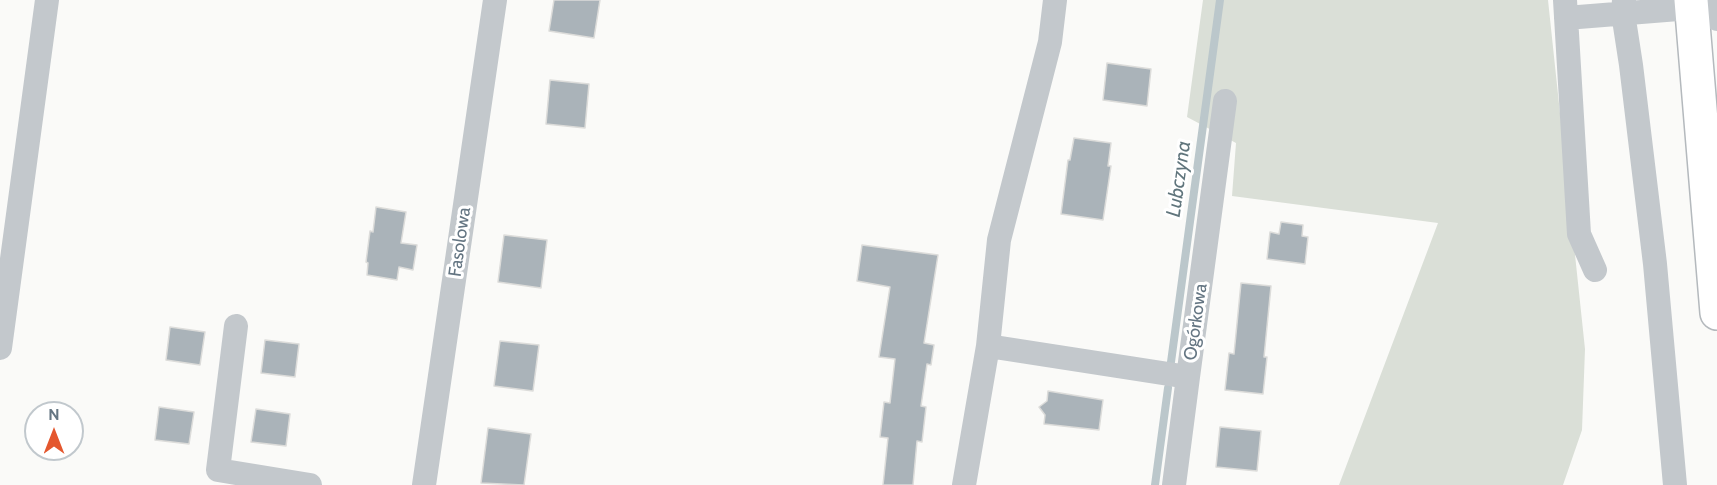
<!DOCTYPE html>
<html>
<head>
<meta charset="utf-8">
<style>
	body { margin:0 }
	#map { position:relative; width:1717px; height:485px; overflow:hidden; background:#fafaf8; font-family:Cabin,sans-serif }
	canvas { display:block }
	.north { position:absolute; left:24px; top:401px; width:60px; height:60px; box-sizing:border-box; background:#fff; border:2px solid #c1c8cd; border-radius:50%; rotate:0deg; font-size:16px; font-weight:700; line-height:24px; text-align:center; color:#657683 }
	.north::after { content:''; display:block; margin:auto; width:21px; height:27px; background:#e4572e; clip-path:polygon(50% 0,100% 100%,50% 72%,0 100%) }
</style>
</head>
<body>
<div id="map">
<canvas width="1717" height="485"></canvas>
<div class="north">N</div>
</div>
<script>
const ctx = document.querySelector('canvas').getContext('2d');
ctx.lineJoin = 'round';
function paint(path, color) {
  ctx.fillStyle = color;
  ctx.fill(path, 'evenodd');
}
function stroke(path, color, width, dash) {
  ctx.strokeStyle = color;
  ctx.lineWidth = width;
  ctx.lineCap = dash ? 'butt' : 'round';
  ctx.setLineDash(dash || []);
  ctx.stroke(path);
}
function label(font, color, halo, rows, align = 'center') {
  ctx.font = font + ' Cabin,sans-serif';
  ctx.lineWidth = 6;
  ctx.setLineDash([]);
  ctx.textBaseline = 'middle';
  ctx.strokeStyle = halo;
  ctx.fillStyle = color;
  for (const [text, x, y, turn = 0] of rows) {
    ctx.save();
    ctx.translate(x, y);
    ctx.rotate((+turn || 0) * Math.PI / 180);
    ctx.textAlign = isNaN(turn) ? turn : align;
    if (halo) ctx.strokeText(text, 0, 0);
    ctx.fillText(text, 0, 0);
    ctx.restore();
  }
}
paint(new Path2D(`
	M1203,0h345l37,349 -3,81 -19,55h-224l99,-262 -206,-27 4,-53 -49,-26z`), '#dadfd7');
stroke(new Path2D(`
	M1171,362l49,-362
	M1155,485l13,-97`), '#bbc7cb', 8);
const building = new Path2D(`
	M554,0h46l-6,38 -45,-7z
	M1107,63l44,6 -4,37 -44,-6z
	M550,80l39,4 -4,44 -39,-4z
	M1074,138l37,5 -3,23h3l-8,54 -42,-6 7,-54h2z
	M376,207l30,5 -5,31 16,2 -4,25 -14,-3 -2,13 -30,-5 1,-12 -2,-1 4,-31 3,1z
	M1281,222l22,3 -1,11 6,1 -3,27 -38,-5 3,-27 9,2z
	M504,235l43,5 -6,48 -43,-6z
	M862,245l76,10 -14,88 10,2 -3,20 -4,-1 -6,42 5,1 -4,35 -5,-1 -4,44h-30l5,-47 -8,-1 4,-35 6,1 5,-44 -16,-2 11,-70 -33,-6z
	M1241,283l30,3 -7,71h3l-4,37 -38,-4 4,-37 5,1z
	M170,327l35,5 -5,33 -34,-5z
	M265,340l34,4 -4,33 -34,-4z
	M500,341l39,4 -6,46 -39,-5z
	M1048,391l55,9 -4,30 -55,-6 1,-9 -6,-8 8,-6z
	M159,407l35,5 -5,32 -34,-4z
	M256,409l34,5 -4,32 -35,-4z
	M1220,427l41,4 -4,40 -41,-4z
	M488,428l43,6 -7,51 -43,-2z`);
paint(building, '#aab3b9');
stroke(building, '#dcdcda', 1.5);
const highway = new Path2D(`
	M1691,0l26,313`);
stroke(highway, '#b4b9bd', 36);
stroke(new Path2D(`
	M1055,0l-5,42 -51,198 -11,106 200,31 37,-276
	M1565,0l14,234 16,36
	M1624,0l-1,13 8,52 24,199 20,221
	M1712,0l5,19
	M1566,18l125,-10
	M236,326l-18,144 92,15
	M0,348l47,-348
	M424,485l71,-485
	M964,485l24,-139
	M1174,485l14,-108`), '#c3c8cc', 24);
stroke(highway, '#fff', 33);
label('18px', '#657683', '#fff', [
	["Fasolowa",460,242,-82],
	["Ogórkowa",1196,322,-82]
]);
label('italic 20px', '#60757c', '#fff', [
	["Lubczyna",1179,179,-82]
]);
</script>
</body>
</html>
